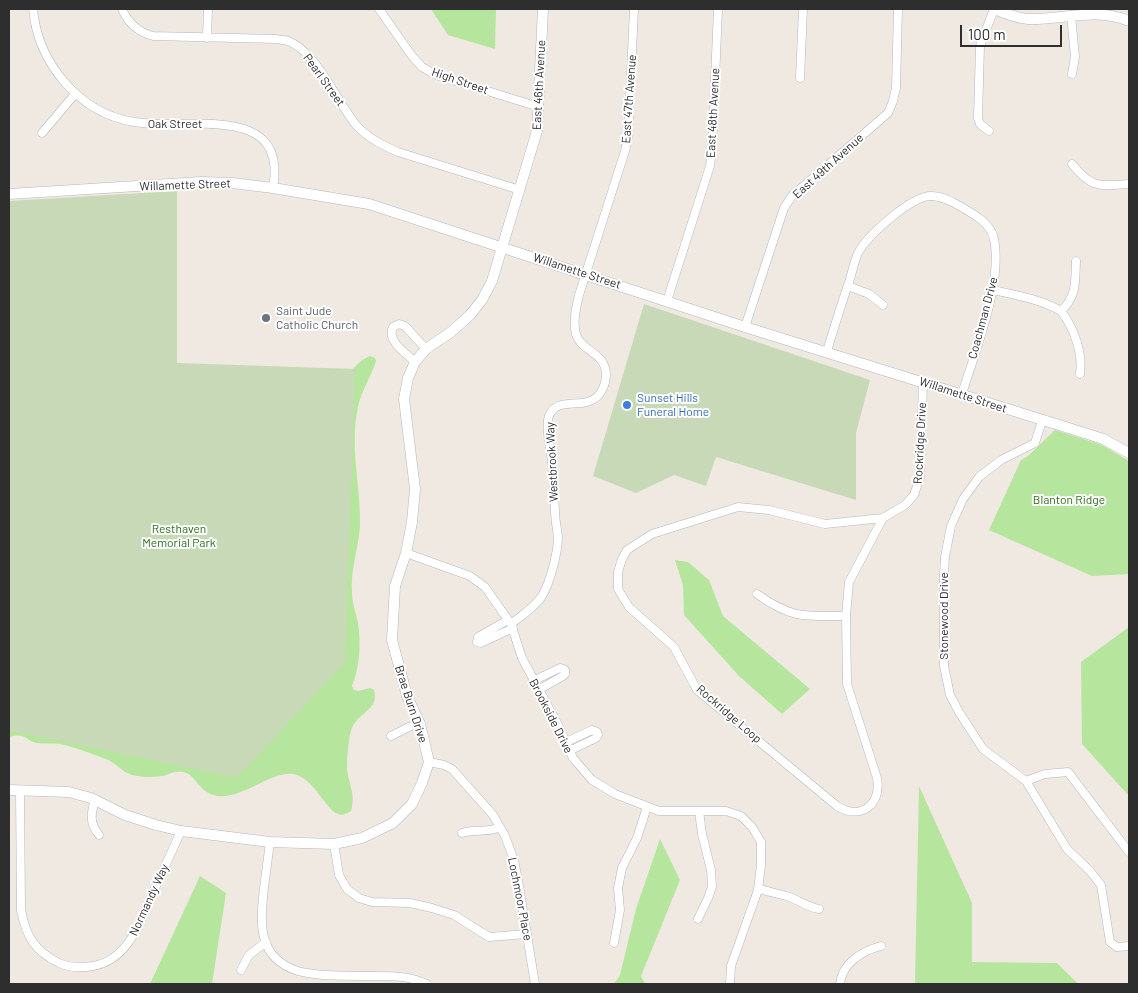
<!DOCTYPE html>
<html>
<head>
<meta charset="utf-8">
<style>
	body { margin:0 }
	#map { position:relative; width:1138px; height:993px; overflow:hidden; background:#efe9e1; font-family:Barlow,sans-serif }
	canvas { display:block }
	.frame { position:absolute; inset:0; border:10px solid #2e2e2e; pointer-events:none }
	.scale { position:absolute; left:960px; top:25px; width:102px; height:22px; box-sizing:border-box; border:2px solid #2e2e2e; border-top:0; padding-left:6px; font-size:15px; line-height:18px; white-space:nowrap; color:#2e2e2e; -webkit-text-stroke:4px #fff; paint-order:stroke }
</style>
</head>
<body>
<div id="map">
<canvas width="1138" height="993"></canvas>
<div class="frame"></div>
<div class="scale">100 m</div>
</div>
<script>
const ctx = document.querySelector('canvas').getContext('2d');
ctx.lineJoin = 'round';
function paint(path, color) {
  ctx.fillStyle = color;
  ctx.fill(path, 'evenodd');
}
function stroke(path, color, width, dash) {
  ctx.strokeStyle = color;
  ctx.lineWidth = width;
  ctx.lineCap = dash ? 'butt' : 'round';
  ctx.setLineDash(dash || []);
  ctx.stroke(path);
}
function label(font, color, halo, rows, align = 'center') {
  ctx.font = font + ' Barlow,sans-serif';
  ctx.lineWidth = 4;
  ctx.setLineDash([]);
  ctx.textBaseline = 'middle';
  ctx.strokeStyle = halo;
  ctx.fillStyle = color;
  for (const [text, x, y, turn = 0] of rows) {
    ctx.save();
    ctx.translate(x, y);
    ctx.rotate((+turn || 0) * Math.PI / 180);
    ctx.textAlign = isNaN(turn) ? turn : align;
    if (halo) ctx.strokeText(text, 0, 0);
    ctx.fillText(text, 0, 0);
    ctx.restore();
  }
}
paint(new Path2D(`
	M431,9h65l-1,40 -47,-14z
	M370,356l5,2 1,3c-5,16 -15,30 -18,46 -9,40 3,78 2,118 -1,23 -10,45 -8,68 0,10 4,20 6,30 3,21 2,43 -6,63l2,4 4,1 12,-3 4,2c6,21 -18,22 -23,41 -3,11 -4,26 -4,38 2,17 9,25 4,42 -4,2 -8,5 -13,3 -14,-6 -22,-32 -41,-39 -22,-8 -54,25 -80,21 -19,-4 -20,-20 -33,-24 -8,-2 -14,2 -22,4 -10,2 -20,1 -30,-1 -10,-3 -16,-12 -26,-16 -15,-5 -30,-12 -46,-15 -8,-1 -16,0 -23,-1 -12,-2 -10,-11 -28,-6v-17l160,-354 177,9 16,-15z
	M1055,430l47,15 27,16v113l-37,2 -103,-46 32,-70 7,-4z
	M675,560l13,2 21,18 14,36 87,73 -28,25 -43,-38 -55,-61 -1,-30z
	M1129,627v169l-47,-52 -1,-82z
	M919,786l53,117v59l85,1 21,21h-163z
	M660,839l20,41 -39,96 4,8h-31l6,-9 16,-66z
	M200,876l26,17 -14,91h-62z`), '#b6e59e');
paint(new Path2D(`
	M177,191v172l178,6 -10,293 -108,116 -228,-48v-529z
	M644,304l226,76 -14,53v67l-140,-43 -10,29 -32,-11 -38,18 -43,-17z`), '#c8d9b8');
const street = new Path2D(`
	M33,9c5,54 46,104 101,113 50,9 155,-22 139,66
	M122,9c6,14 16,23 31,27l124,3c3,1 8,1 11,2 27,9 50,62 68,84 12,13 26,20 42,27l122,38
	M379,9l33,47 10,11 14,8 103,32
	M1071,15l4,42 -3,17
	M207,38l1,-29
	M800,78l3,-69
	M989,131l-9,-7 -2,-6 2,-72 14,-37
	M42,133l33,-39
	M1072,164c20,25 28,22 57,20
	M1076,261c-1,22 1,35 -15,50 13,17 22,42 19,63
	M848,286l21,8 14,11
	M993,290c23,5 47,9 68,21
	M667,301l43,-135 2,-16 6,-141
	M745,327l39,-119 8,-12 96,-83 5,-12 3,-13 2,-79
	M827,351c7,-23 14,-46 22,-69 3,-9 5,-20 9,-29 9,-17 53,-57 73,-57 10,0 17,4 25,8 14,8 35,18 38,35 9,45 -19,112 -32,155
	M415,362c-9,-9 -29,-21 -22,-35l6,-3 6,2 21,23
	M1042,421l-7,22 -34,17 -22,17 -16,22 -12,27 -6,31 -1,18v91l6,29 9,17 24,37 43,32 41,68 23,22 11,14 9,57 7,5 12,-1
	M883,518l-34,64 -3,34 1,68 30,94c5,26 -16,43 -40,28l-140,-116 -23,-43 -45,-40 -11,-18v-17l4,-13 5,-9 25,-16 86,-27 31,3 56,14 58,-6 22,-13 9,-10 6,-18 3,-95
	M406,553l64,23 15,11 26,37 11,34 35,65 16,35 19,22 23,14 44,17h67l15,5 11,11 9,15v23l-3,25 -27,76 -1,18
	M757,594c35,25 47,22 89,22
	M508,620l-30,17 -1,5 4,1 32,-15
	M511,624c10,-8 24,-17 31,-28 8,-13 16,-44 16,-59 -1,-9 -3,-17 -3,-26 -1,-17 -1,-33 -3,-49 -1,-12 -7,-35 -3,-46 8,-22 39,-3 52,-24 3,-5 5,-11 5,-18 -1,-21 -22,-22 -29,-37 -5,-13 -1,-29 2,-42l46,-144 3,-13 6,-129
	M533,681l27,-13 5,2v4l-2,2 -25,14
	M391,736l28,-14
	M564,743l28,-13 5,2 1,3 -2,3 -27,13
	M429,762l15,3 8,4 41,46 12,21 9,24 4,20 17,104
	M1026,781l19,-7 23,-2 61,80
	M20,790l1,120c5,27 14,41 38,53 11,5 22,5 34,3 36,-6 48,-46 61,-76 9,-19 18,-39 27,-59
	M95,800c-4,13 -6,23 4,35
	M462,833c12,-4 27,0 38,-6
	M270,842c-2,16 -4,31 -6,46 -4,35 -7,70 34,83 22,6 47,4 69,5 21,0 41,-1 60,8
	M334,844l5,31 8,14 12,9 13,4 38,1 22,5 22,7 35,22 38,-3
	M758,888c10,4 18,5 28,8 12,3 20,11 33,13
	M698,919l11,-23 3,-10 -1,-16 -9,-36 -3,-23
	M614,943l6,-33 -2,-22 4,-20 15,-30 10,-31
	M241,970l8,-15 17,-13
	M840,984c2,-21 22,-33 41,-38`);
const secondary = new Path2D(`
	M994,9c10,4 22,9 34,10 34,1 68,-12 101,2
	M9,194l192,-12 31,1 41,5 96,16 376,123 346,108 12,4 26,14
	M9,790l60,2 22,6 34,17 31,10 25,6 89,11 64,2 28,-6 31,-15 19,-19 10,-21 7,-21 -9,-38 -13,-28 -15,-56 3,-54 11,-33 6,-31 3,-33 -11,-90 4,-21 7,-16 11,-13 25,-17 19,-17 12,-15 10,-19 45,-150 6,-122`);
stroke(street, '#b4b7c1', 9);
stroke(secondary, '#b4b7c1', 11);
stroke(street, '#fff', 8);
stroke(secondary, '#fff', 10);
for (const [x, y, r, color] of [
	[266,318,5,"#6b7280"],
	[627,405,5,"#3f7fe0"]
]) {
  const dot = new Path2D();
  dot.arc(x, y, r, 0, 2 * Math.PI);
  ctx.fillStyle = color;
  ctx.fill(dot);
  stroke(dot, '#fff', 2);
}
label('12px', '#2e2e2e', '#fff', [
	["Pearl Street",324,80,54],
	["High Street",460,81,19],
	["East 46th Avenue",539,85,-87],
	["East 47th Avenue",629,99,-86],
	["East 48th Avenue",713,113,-87],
	["Oak Street",175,124],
	["East 49th Avenue",828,166,-42],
	["Willamette Street",185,185,-2],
	["Willamette Street",577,271,18],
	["Coachman Drive",983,318,-75],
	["Willamette Street",963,395,18],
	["Rockridge Drive",920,443,-87],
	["Westbrook Way",552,462,-93],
	["Stonewood Drive",944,616,-90],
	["Brae Burn Drive",411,704,72],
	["Rockridge Loop",729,714,41],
	["Brookside Drive",551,716,63],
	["Lochmoor Place",520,899,79],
	["Normandy Way",149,900,-65]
]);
label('12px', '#5b616d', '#fff', [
	["Saint Jude",276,311],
	["Catholic Church",276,325]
], 'left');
label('12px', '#366cbe', '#fff', [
	["Sunset Hills",637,398],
	["Funeral Home",637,412]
], 'left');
label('12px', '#2c6e1b', '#fff', [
	["Blanton Ridge",1069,500],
	["Resthaven",179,529],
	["Memorial Park",179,543]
]);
</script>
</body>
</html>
